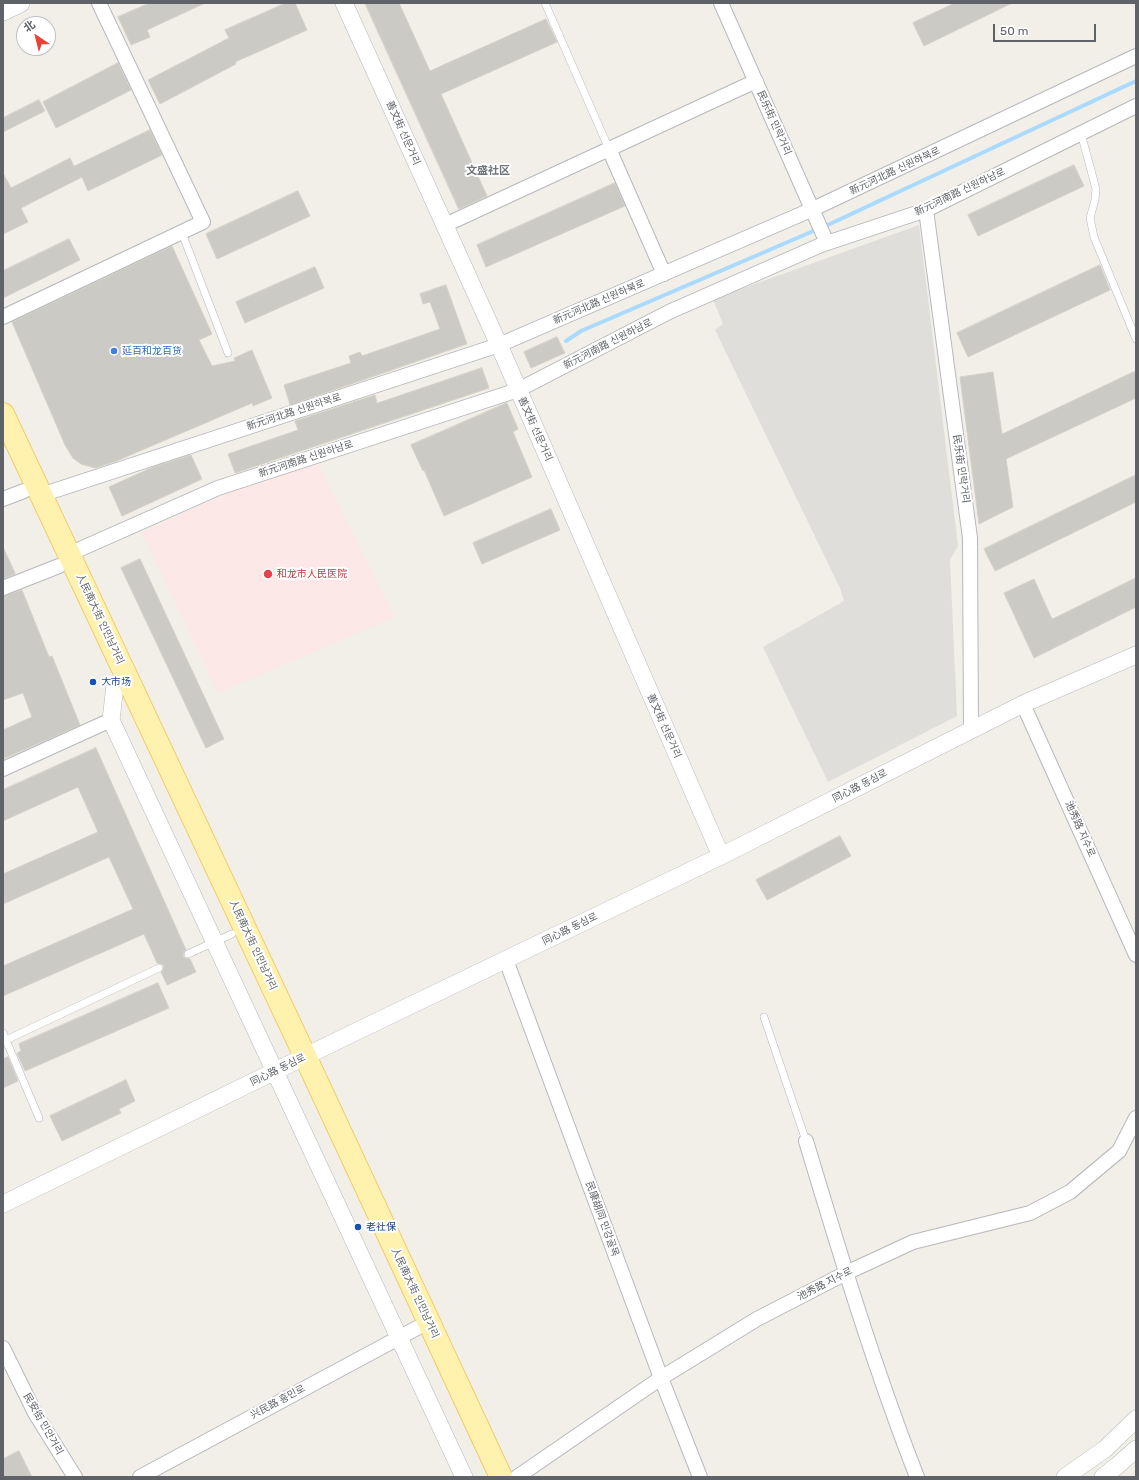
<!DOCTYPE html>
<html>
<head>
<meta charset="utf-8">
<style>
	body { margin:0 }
	#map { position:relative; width:1139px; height:1480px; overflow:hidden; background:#f1efe8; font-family:Rubik,"Noto Sans SC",sans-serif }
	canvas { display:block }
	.frame { position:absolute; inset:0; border:4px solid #5f6368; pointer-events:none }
	.north { position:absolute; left:16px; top:16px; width:40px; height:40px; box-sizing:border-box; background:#fff; border:1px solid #bfc1c3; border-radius:50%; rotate:325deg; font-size:11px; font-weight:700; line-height:16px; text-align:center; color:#5f6368 }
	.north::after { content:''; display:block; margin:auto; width:14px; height:18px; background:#ea4335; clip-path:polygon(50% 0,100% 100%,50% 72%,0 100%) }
	.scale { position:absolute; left:993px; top:24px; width:103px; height:18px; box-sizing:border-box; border:2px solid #5f6368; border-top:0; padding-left:5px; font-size:12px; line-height:14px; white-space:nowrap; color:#5f6368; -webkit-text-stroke:3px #fff; paint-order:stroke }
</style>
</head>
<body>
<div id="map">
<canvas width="1139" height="1480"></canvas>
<div class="frame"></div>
<div class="north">北</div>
<div class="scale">50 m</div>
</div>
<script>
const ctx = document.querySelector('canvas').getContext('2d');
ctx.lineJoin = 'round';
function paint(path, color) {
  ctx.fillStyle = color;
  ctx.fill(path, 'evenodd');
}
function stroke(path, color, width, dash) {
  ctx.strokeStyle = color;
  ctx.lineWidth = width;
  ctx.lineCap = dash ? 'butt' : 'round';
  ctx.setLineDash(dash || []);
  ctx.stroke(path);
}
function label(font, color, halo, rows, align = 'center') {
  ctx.font = font + ' Rubik,"Noto Sans SC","Noto Sans KR",sans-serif';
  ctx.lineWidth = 4;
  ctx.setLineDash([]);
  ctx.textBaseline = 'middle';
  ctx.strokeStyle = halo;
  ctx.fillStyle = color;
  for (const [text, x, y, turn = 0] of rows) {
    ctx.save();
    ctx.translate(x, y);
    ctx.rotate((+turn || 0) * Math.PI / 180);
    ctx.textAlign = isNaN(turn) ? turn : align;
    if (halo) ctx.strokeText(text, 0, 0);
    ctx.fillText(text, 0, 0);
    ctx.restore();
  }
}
paint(new Path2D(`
	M919,225l39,321 -8,14 7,156 -129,66 -65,-135 81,-46 -4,-13 -125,-258 8,-6 -10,-25z`), '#e0deda');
paint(new Path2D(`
	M317,461l78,156 -177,76 -76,-161 96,-44z`), '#fce8e6');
stroke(new Path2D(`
	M566,341l15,-10 251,-108 304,-142`), '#aadaff', 4);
const building = new Path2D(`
	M150,3h55l-58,27 3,7 -19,8 -13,-28z
	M286,3h9l12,27 -72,32 1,2 -76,40 -12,-24 81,-42 -4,-8z
	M365,3h34l31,68 116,-52 11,23 -116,52 46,102 -28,13z
	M955,3h57l-88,43 -11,-23z
	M118,63l13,27 -75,38 -13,-26z
	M39,100l6,11 -42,21v-14z
	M150,130l12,25 -74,36 -6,-14 -61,31 7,14 -25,12v-61l8,15 59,-30 4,8z
	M1074,165l10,21 -106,50 -10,-21z
	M615,183l10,23 -139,61 -9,-22z
	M298,191l12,25 -93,43 -11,-25z
	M69,239l11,21 -77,38v-27z
	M172,246l40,88 -13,6 13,26 23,-5 -1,-3 18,-8 20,48 -19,8 -1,-3 -138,59 -19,6 -14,-4 -8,-6 -8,-13 -53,-123z
	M1100,265l10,25 -142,67 -11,-24z
	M315,267l9,21 -79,35 -9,-21z
	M446,285l21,59 -177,61 -6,-20 67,-22 -2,-7 11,-4 2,4 78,-27 -10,-27 -7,2 -3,-10z
	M557,337l8,16 -34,15 -7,-16z
	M482,368l7,20 -254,85 -7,-19 70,-24 -3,-9 80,-26 2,8z
	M1136,371v27l-130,61 7,48 -34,17 -19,-147 33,-5 9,62z
	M507,403l11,26 -5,3 19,45 -88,39 -20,-46 -1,1 -12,-26z
	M191,455l11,24 -80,37 -13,-29 44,-20z
	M1136,475v27l-141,69 -11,-22z
	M551,509l9,21 -78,34 -9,-21z
	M3,547l12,26v1l-12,5z
	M140,559l84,180 -18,9 -85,-180z
	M1136,578v29l-102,51 -30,-65 30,-14 18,40z
	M22,590l27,67 3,-1 28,69 -77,34v-29l29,-13 -9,-24 -20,7v-104z
	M96,748l90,202 -2,1 -1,5 2,2 5,1 6,13 -29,13 -6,-13 2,-1 1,-5 -2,-2 -5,-1 -13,-29 -141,62v-30l130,-57 -24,-52 -106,47v-30l95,-42 -20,-45 -75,34v-31z
	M840,836l11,20 -84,44 -11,-20z
	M158,983l11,25 -144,63 -8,-18 4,-2 -2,-7z
	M8,1057l10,24 -15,7v-29z
	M126,1080l9,21 -16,8 2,4 -59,28 -12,-25z
	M19,1451l13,26h-29v-18z`);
paint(building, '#cccac5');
stroke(building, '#d6d1c6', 1);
const service = new Path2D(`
	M545,3l64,146
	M1081,133l15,56 -1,11 -5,18 4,19 42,102
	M182,233l46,120
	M188,954l44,-20
	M764,1017l42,124
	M3,1033l36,85
	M6,1040l153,-72`);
const minor = new Path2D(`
	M721,3l106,240
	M609,149l55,125
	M926,210l44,328 1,193
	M445,225l311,-144
	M3,317l200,-95 -104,-219
	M41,495l458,-150 314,-136 323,-153
	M3,499l21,-8
	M69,554l149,-66 300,-98 151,-78 152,-67 105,-35 210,-104
	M3,588l56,-22
	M1023,704l113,251
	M3,769l108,-49
	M506,960l155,418 39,99
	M806,1141c34,113 68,226 111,336
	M3,1348l32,65 40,64
	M140,1477l277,-149
	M517,1477l144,-99 96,-59 89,-46 67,-31 117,-29 40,-21 49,-41 17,-33`);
const tertiary = new Path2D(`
	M344,3l155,342 222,511
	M115,685l-4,35 353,757
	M3,1204l344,-168 374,-180 302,-152 113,-49
	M1065,1477l40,-28 31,-30
	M1103,1477l15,-12 18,-16`);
const secondary = new Path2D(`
	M3,11l17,-8`);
const primary = new Path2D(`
	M3,414l302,642 196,421`);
stroke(service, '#b5b8bc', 8);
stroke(minor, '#b5b8bc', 16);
stroke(tertiary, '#b5b8bc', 18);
stroke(secondary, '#b6babf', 20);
stroke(primary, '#f2c960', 24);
stroke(service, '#fff', 7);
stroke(minor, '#fff', 14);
stroke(tertiary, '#fff', 17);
stroke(secondary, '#fff', 19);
stroke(primary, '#fff2af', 22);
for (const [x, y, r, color] of [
	[114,351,4,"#3f7fe0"],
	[268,574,5,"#e0444e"],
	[93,682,4,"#1a4fb4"],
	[358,1227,4,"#1a4fb4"]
]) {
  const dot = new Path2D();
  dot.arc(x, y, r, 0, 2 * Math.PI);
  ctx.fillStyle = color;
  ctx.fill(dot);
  stroke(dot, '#fff', 1.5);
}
label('10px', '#5f6368', '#fff', [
	["民乐街 민락거리",774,123,66],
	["善文街 선문거리",403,133,66],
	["新元河北路 신원하북로",895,171,-25],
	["新元河南路 신원하남로",960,192,-25],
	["新元河北路 신원하북로",599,302,-23],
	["新元河南路 신원하남로",608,344,-27],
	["新元河北路 신원하북로",294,412,-18],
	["善文街 선문거리",535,429,66],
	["新元河南路 신원하남로",306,459,-18],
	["民乐街 민락거리",961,469,82],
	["人民南大街 인민남거리",100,619,65],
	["善文街 선문거리",664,726,66],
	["同心路 동심로",860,786,-27],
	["池秀路 지수로",1080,829,66],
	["同心路 동심로",570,929,-26],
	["人民南大街 인민남거리",253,945,65],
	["同心路 동심로",278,1070,-26],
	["民康胡同 민강골목",602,1219,70],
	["池秀路 지수로",825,1284,-27],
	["人民南大街 인민남거리",415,1293,65],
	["兴民路 흥민로",278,1402,-28],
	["民安街 민안거리",43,1424,60]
]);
label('10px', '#366cbe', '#fff', [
	["延百和龙百货",122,351]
], 'left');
label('10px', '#be3a42', '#fff', [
	["和龙市人民医院",277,574]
], 'left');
label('10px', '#164399', '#fff', [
	["大市场",101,682],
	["老社保",366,1227]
], 'left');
label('bold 11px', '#70757a', '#fff', [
	["文盛社区",488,171]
]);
</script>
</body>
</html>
